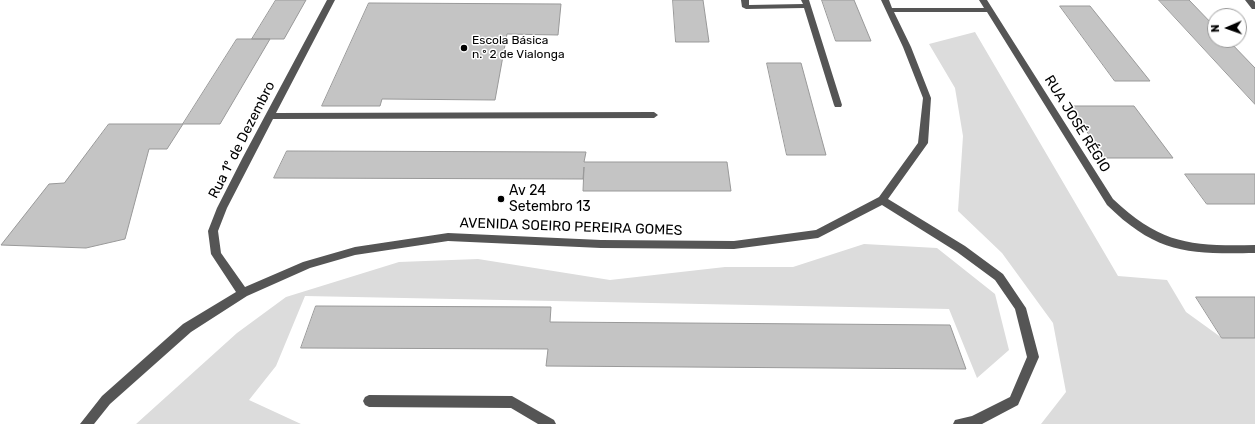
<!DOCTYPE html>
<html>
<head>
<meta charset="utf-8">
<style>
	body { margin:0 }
	#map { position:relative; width:1255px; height:424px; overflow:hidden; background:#fff; font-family:Rubik,sans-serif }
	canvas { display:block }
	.north { position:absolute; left:1207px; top:8px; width:40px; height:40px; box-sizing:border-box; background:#fff; border:1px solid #999; border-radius:50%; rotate:268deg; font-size:11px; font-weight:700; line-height:16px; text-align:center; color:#000 }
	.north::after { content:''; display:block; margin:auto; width:14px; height:18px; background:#000; clip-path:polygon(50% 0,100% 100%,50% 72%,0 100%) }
</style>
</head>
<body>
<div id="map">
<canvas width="1255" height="424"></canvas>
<div class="north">N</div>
</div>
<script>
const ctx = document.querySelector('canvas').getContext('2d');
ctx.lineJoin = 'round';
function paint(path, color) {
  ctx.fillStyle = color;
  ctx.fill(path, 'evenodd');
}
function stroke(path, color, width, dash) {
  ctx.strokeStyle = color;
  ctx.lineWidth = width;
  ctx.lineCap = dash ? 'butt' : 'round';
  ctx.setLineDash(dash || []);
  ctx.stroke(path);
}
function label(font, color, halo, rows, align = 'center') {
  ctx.font = font + ' Rubik,sans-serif';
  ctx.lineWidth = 3;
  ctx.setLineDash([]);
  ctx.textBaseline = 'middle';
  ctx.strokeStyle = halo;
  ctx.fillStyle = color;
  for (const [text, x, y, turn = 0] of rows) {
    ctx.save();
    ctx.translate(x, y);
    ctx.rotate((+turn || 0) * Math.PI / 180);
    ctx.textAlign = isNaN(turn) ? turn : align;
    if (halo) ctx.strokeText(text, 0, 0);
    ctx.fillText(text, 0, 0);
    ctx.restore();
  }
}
paint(new Path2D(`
	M975,32l143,244 49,4 19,32 36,26h33v86h-214l25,-32 -13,-69 -51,-70 -44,-42 5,-75 -8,-48 -26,-44z
	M864,244l73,4 58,46 14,56 -32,28 -28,-69 -644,-13 -29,70 -27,34 52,24h-165l101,-91 49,-36 113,-35 79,-3 132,21 115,-13h68z`), '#dcdcdc');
const building = new Path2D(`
	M276,0h30l-22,39h-32z
	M673,0h30l6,42h-33z
	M822,0h32l17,41h-35z
	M1159,0h30l26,27v13h13l27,28v36z
	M369,3l192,1 -3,31 -51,-1 -12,66 -113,-1 -2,7h-58z
	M1060,6h30l60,75h-35z
	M237,39h33l-50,85h-37z
	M767,63h34l25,92h-39z
	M1070,106h64l39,52h-68z
	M109,124h74l-16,25h-18l-24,90 -39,9 -85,-3 48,-61 15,-1z
	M287,151l299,1 -2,10h143l4,29h-148l1,-24 -1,12 -309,-1z
	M1185,174h70v30h-48z
	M1196,297h59v41h-33z
	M316,306l235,1 -1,15 400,3 16,44 -420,-3 2,-17 -247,-1z`);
paint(building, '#c4c4c4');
stroke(building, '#999', 1);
paint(new Path2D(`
	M327,0h8l-59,113 378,-1 4,3 -4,3 -381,1 -46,89 -9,23 3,22 24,34 58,-25 52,-15 93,-14 153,7 133,1 82,-11 63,-33 39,-54 5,-45 -20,-51 -22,-47h8l3,8h92l-5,-8h8l126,199c49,46 78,47 142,46v8c-67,1 -98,1 -148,-48l-120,-193h-93l17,35 20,51 -3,45 -40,56 77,47 38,28 23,34 13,49 -21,48 -36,19h-29l2,-4 17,-4 38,-19 17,-40 -12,-48 -20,-29 -38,-28 -75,-47 -64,33 -84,11 -133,-1 -153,-7 -93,14 -45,13 -63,28 -56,36 -81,72 -16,20h-14l22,-28 81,-72 53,-32 -25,-38 -3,-23 9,-23 26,-51z
	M741,0h8v5l54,-1 -2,-4h8l33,105 -1,2h-6l-1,-2 -30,-97 -58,1 -4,-2z
	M1245,0h8l2,2v7h-3z
	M369,395l143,1 42,24 2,4h-18l-27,-16 -142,-1 -4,-2 -2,-4 2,-4z`), '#555');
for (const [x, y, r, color] of [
	[464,48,4,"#000"],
	[501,199,4,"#000"]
]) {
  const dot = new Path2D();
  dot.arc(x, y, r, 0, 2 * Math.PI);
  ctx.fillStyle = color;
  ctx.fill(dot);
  stroke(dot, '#fff', 1.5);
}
label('12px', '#000', '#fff', [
	["Escola Básica",472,41],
	["n.º 2 de Vialonga",472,55]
], 'left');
label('14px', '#000', '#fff', [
	["RUA JOSÉ RÉGIO",1077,124,58],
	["Rua 1º de Dezembro",242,140,-63],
	["AVENIDA SOEIRO PEREIRA GOMES",571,227,2]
]);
label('14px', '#000', '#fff', [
	["Av 24",509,191],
	["Setembro 13",509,207]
], 'left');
</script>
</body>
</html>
